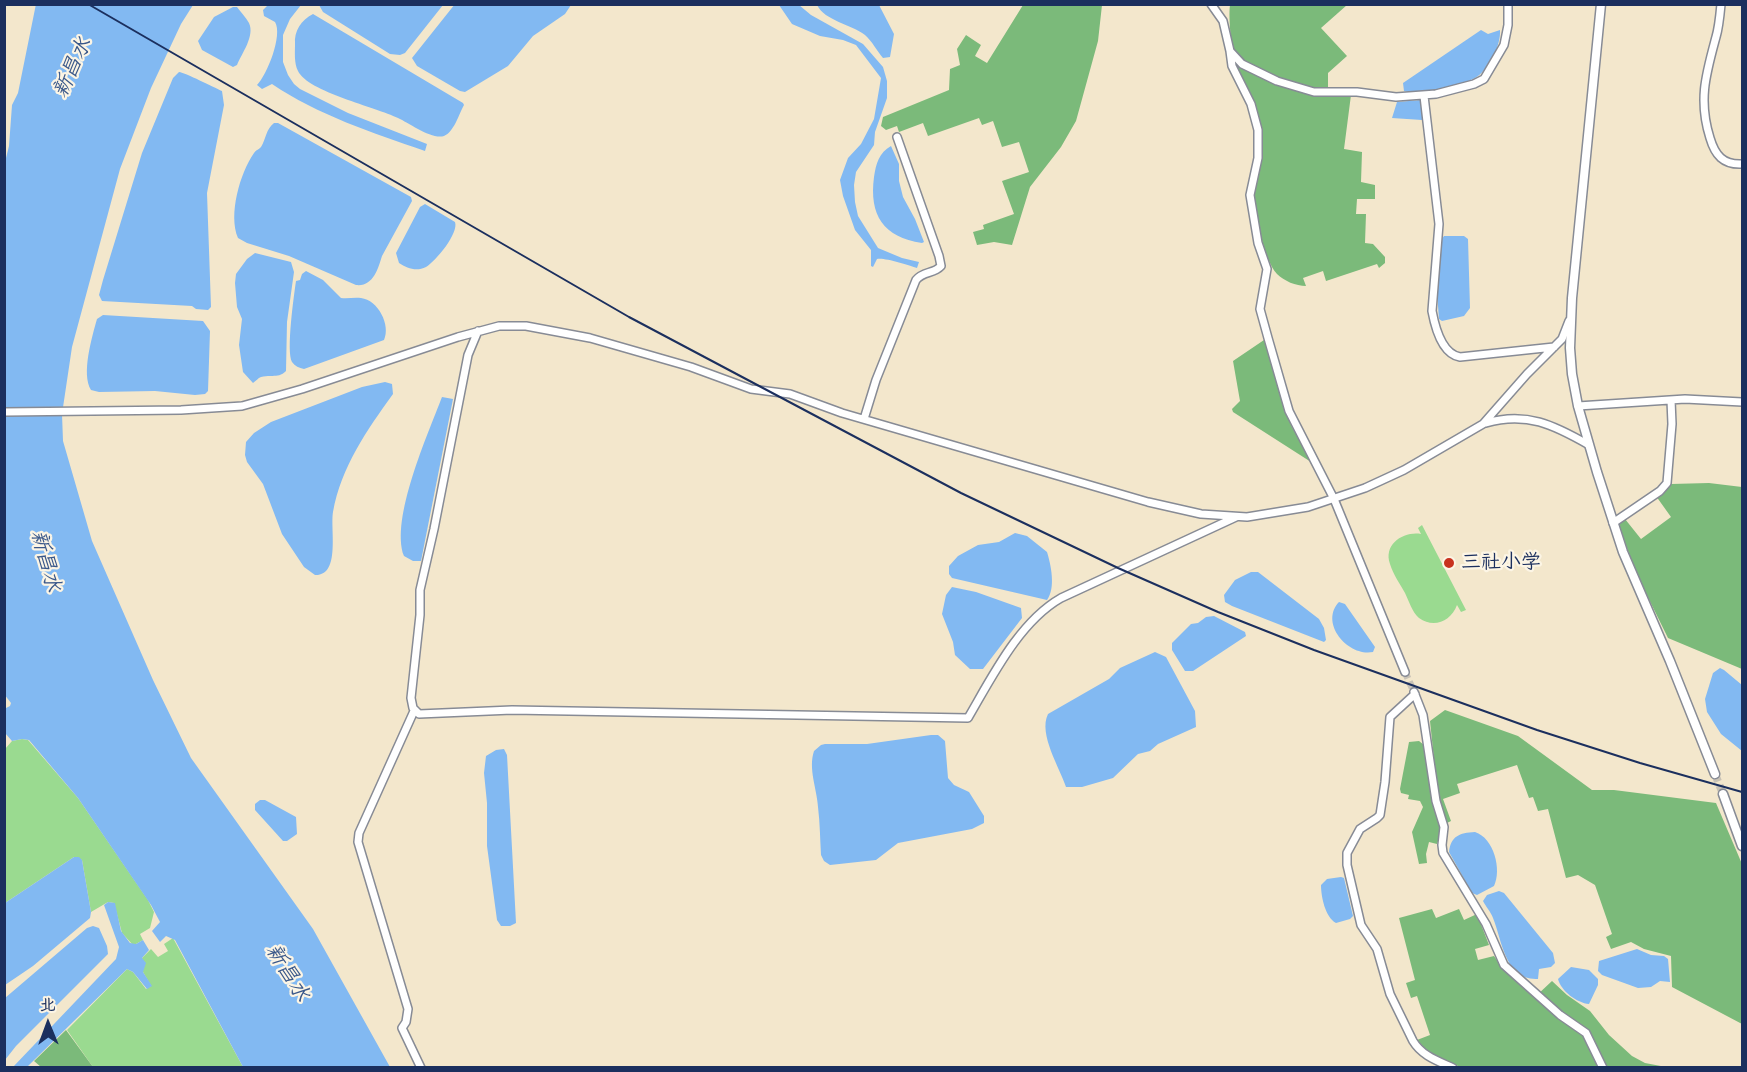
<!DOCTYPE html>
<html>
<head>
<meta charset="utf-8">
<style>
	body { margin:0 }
	#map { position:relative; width:1747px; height:1072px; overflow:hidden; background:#f3e7cc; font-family:"Balsamiq Sans","LXGW WenKai TC",sans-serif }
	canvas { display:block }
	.frame { position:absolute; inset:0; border:6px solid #1b2f5e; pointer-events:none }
	.north { position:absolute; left:18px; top:994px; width:60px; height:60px; -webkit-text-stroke:4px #fcf5e5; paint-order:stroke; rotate:359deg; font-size:16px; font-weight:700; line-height:24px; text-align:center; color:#1b2f5e }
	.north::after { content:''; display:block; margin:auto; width:21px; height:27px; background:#1b2f5e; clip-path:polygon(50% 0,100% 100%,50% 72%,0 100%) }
</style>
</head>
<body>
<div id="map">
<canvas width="1747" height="1072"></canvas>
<div class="frame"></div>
<div class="north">北</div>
</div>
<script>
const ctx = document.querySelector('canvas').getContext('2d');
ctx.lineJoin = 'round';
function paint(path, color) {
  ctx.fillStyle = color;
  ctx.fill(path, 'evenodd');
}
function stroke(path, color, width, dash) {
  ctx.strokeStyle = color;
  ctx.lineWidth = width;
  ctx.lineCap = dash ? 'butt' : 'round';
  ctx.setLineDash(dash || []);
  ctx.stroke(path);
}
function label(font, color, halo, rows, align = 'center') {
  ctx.font = font + ' "Balsamiq Sans","LXGW WenKai TC",sans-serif';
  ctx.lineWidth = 4.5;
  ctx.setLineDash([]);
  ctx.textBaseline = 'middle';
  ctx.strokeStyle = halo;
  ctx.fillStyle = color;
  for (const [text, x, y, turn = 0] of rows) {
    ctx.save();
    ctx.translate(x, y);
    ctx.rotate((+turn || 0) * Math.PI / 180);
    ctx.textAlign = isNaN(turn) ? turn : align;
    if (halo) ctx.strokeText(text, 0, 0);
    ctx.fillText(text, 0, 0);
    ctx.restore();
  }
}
paint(new Path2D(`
	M1422,525l44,85 -5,2 -4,-7c-6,16 -23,24 -38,13 -7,-6 -10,-17 -14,-25 -5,-9 -12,-19 -15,-29 -7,-20 14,-33 31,-30l-3,-6z
	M22,739l6,1 50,58 70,102 6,12 -4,16 -10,6 3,6 -7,4h-4l-10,-11 -8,-30 -6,-1 -17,10 -9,-52 -8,-3 -69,46v-154l7,-8z
	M173,938l70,129h-150l-26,-37 60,-61 6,3 13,17 5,-3 -8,-14 -1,-14 9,-9 7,8 10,-6 -4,-7z`), '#9ada90');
paint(new Path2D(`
	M1023,5h79l-4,36 -22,80 -15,26 -31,40 -18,58 -18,-3 -17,3 -4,-13 11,-3 -1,-4 31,-11 -12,-33 27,-9 -10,-30 -17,5 -9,-26 -11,4 -3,-7 -51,18 -5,-13 -24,9 -2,-6 -11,4 -5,-4 2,-9 66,-27 1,-21 10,-4 -3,-16 9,-14 15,10 -6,11 12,7z
	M1230,5h117l-26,23 26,28 -19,17v23l23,-1 -7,54 18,3 -1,30 14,3v14h-18l-1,15h10l-1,29 8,1 12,13v6l-6,5 -2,-4 -51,17 -3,-10 -20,7 3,8c-10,0 -22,-5 -29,-12 -14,-15 -24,-68 -22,-88 2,-18 10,-36 7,-54 -2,-18 -10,-32 -18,-47 -2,-5 -7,-11 -8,-17 -4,-13 -8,-50 -6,-63z
	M1264,340l27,85 20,37 -78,-50 -1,-3 8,-8 -7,-40z
	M1709,483l33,4v182l-74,-31 -33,-67 -16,-46 6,-6 16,20 30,-22 -15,-21 15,-12z
	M1445,710l73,26 74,54h22l102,13 26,61v160l-70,-37 -1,-31 -27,-7 -13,-7 -20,7 -5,-12 6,-3 -17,-49 -17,-10 -12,3 -18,-69 -10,2 -5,-14 -4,1 -12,-33 -60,19 3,9 -17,6 8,22 -6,3 -6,-17 -9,-86z
	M1419,741l5,4 18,86 -5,13 -8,-2 -3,12 1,9 -8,1 -7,-32 11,-25 -3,-6 -12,-2 1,-4 -8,-2 -1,-4 9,-47z
	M1432,909l4,9 23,-9 5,11 13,-6 12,31 -14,4 3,11 16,-4 10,14 32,26 16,-15 15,14 23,16 19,24 23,21 13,7 21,4h-206l-32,-15 -11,-12 13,-5 -13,-39 -6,2 -5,-15 9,-3 -16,-62z
	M66,1030l27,37h-52l-7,-6z`), '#7bba7a');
paint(new Path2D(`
	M36,4l157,1 -12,19 -30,64 -31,81 -48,178 -10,67 1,27 29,100 61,139 38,78 122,171 77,138h-147l-68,-127 -9,-4 -6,6 -8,-11 8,-9 -9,-17 -73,-107 -49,-58 -7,-1 -10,2 -7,-8 -1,-24 6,-3 1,-3 -7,-9v-528l5,-20 3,-41 6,-12z
	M455,4h116v1l-6,9 -32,22 -25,30 -43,26 -5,-1 -43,-25 -5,-8z
	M268,5h33l-11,14 -7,16v27l5,13 6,9 6,5 48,24 79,31 -2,7c-52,-18 -107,-36 -153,-67l-10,5 -5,-4c10,-10 26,-50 18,-63l-11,-6 -1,-6z
	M319,5v-1l124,1 -38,48 -5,2 -10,-1 -67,-42z
	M779,5h20l12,10 52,29 20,23 4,14v17l-12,34 -1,13 -18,27 -2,13 1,17 3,14 20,32 24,10 17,4 -2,6c-8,-3 -34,-11 -40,-9l-4,8 -2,-1v-16l-16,-20 -12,-34 -3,-16 8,-22 13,-14 13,-25 7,-41 -25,-33 -13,-5 -23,-4 -28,-12z
	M817,5h62l15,29 -4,23 -7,1c-6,-7 -11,-17 -18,-23 -14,-11 -40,-14 -48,-30z
	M233,7h4c4,5 9,11 12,16 6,13 -7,30 -12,42l-4,2 -31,-17 -4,-9 16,-24z
	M313,14l150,89 1,2c-5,9 -10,27 -20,31 -12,4 -35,-13 -46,-18 -22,-11 -90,-26 -100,-47 -4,-8 -3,-18 -3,-27 -1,-13 6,-24 18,-30z
	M1481,30l7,4 12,-4c1,15 -10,37 -22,46 -16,11 -56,20 -74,15l-1,-8z
	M179,72c7,1 34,15 43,19l2,14 -17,88 4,114 -3,3 -12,-1 -4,-3 -90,-5 -3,-6 4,-15 39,-127 31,-75z
	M1421,100l2,2 -1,18 -30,-2 5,-16z
	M274,123h4l133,74 1,4 -30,55c-4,13 -9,31 -26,29l-67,-29 -42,-13 -9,-5c-10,-23 2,-65 16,-85 4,-5 2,-1 7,-6 5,-8 5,-18 13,-24z
	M891,146l8,18v17l4,16 12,22 9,23 -2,1c-39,-6 -53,-28 -48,-66 2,-14 5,-24 17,-31z
	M425,204l30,18c4,11 -19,39 -29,45 -10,5 -19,1 -27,-4l-3,-10 24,-46z
	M1444,236h20l4,3 2,69 -6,8 -22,5 -3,-2 -2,-26 3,-52z
	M255,253l36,9 3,10 -7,50 -1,49c-8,8 -15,3 -25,6 -3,1 -5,4 -8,6l-10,-11 -4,-27 3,-26 -5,-12 -2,-24 1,-9 11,-15z
	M306,271l17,9 18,18c7,1 13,-1 20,0 17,2 30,27 23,42l-80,29c-5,-1 -9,-3 -12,-7 -6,-11 2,-67 4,-81l4,-1 2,-6z
	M103,315l100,6 7,10 -2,60 -3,3 -10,1 -40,-4 -56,1 -8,-2c-10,-16 1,-53 6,-71z
	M385,382l7,2 1,10c-26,36 -52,73 -60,118 -3,17 8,64 -18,63l-11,-8 -22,-33 -19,-50 -16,-22 -2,-7 1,-13 8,-9 17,-11 91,-35z
	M442,397l11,2 -32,162h-8l-9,-5c-14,-37 24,-122 38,-159z
	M1015,533l12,3 20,16c4,13 9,36 0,48l-95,-22 -3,-4v-8l9,-10 20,-11 21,-3z
	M1251,572h7l61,47 5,9 2,12 -2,2 -92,-36 -7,-4 -1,-7 11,-15z
	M952,587l24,5 45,16 1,10 -39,51h-13l-15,-14 -2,-13 -11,-28 4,-19z
	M1339,602l6,2 30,43 -2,5c-25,5 -54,-29 -34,-50z
	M1214,616l31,16 1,4 -53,35h-8l-13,-21v-7l19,-19 7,-1 8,-6z
	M1155,652l11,5 29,54 1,16 -38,17 -8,7 -12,3 -25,24 -31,9h-16c-6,-19 -28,-53 -18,-73l61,-35 11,-11z
	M1720,668l4,2 18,15v66l-21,-17 -14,-22 -2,-13 8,-26z
	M931,735h7l7,6 3,37 6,7 15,7 15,24v7l-12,6 -74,14 -22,17 -46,5 -6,-4 -3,-6c-1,-16 -1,-32 -3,-48 -1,-18 -10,-38 -4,-56l7,-6 4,-1h42z
	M504,749l3,6 9,168 -6,3h-9l-4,-6 -10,-74v-43l-3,-30 2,-17 10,-6z
	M260,800h5l31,17 1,17 -10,7h-4l-28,-31v-6z
	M1475,832c19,6 27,38 19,54l-17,9 -5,-2 -23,-41c2,-16 10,-19 26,-20z
	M74,857h5l3,3 9,52 -1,6 -57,48 -28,19v-82z
	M1341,877l3,1 9,38 -3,3 -14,4c-11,-6 -15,-27 -15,-38l6,-6z
	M1499,891l5,2 49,60 2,10 -4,4 -12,2 -1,10c-33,2 -36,-39 -45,-61 -2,-6 -7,-11 -10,-17l4,-6z
	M108,902l7,1 6,28 9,12 6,1 7,-4 6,10 -7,8 4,5 -3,9 9,14 -5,3 -14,-17 -6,-3 -99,97 -15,1 103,-108 3,-12 -15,-42z
	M93,926l6,2 8,18 1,8 -92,92 -11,14v-62l82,-70z
	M1637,949l14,6 13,1 4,3 2,23 -10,-1 -9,6 -13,1 -36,-13 -4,-4 1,-10z
	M1571,967l18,3 9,9v6l-9,19c-12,-1 -28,-13 -31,-25z`), '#82b9f2');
stroke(new Path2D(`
	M1405,672l9,20`), '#c8c2b6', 7, [7, 3.5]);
stroke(new Path2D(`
	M1715,774l8,20`), '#c8c2b6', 8, [8, 4]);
const minor = new Path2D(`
	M1211,4l12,17 7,30 12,13 35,17 37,11h43l39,5 40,-3 38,-10 10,-5 20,-34 4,-20v-21
	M1721,4c-1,11 -2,23 -5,33 -10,37 -18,63 -6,101 5,17 13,27 32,26
	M1230,51l2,15 19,38 7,26v28l-8,37 8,48 9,26 -7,40 8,29 21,73 45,88 71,173
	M1424,96l15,128 -7,87c3,16 10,43 28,46l94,-10
	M478,331l-10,24 -34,174 -14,61v25l-9,83 2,10 6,6 93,-4 456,8c24,-41 51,-96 93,-120l175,-81
	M1578,406l107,-7 57,3
	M4,412l177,-2 61,-4 60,-17 156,-52 41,-11h27l64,12 101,29 60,22 39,5 52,19 306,89 53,12 46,3 61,-10 57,-19 39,-18 79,-46 44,-50 35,-35 7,-18
	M864,419l12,-39 40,-100c7,-9 18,-6 25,-14l-2,-10 -42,-119
	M1486,423c40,-12 68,2 103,22
	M1613,523l47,-32 7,-8 5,-59 -1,-24
	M1414,692l9,23 13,86 8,26 -2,18 1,8 43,71 18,41 56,50 26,18 17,35
	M1415,694l-25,23 -5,65 -5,33 -3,3 -17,11 -13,24v12l14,60 16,24 13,45 23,47c9,15 25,20 40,27
	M414,711l-55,122 -1,9 50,167 -2,13 -4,6 19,40`);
const tertiary = new Path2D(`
	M1601,4l-29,294 -2,50 2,26 6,32 19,66 26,80 47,109 45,113
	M1723,794l19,52`);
stroke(minor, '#878b95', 10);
stroke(tertiary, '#878b95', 11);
stroke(minor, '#fff', 7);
stroke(tertiary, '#fff', 8);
stroke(new Path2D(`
	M88,4l541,313 332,176 157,75 100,44 96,38 223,80 103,33 102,29`), '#1b2f5e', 2);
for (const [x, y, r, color] of [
	[1449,563,6,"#c8321e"]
]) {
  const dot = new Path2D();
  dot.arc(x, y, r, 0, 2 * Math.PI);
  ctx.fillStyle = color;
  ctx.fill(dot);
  stroke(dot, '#fcf5e5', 2);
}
label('20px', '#1b2f5e', '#fcf5e5', [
	["三社小学",1461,563]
], 'left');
label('italic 21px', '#3a588a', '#fcf5e5', [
	["新昌水",73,68,-65],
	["新昌水",45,561,75],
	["新昌水",287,973,58]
]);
</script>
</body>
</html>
